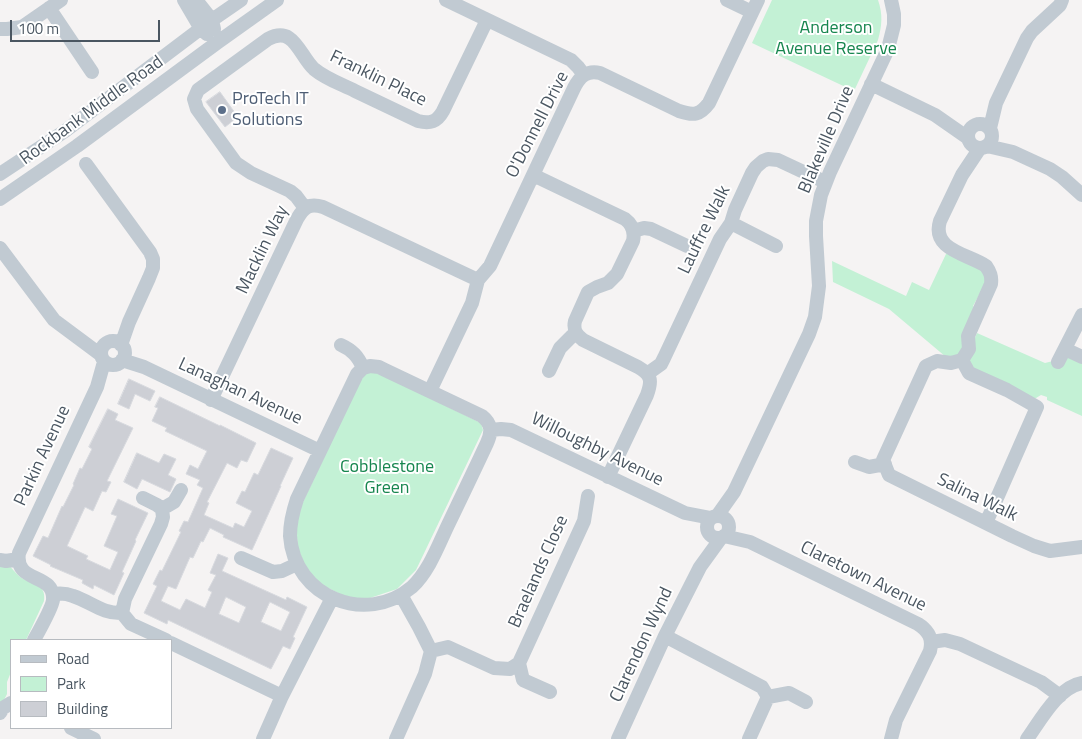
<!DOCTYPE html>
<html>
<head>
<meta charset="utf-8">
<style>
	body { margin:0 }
	#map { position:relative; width:1082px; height:739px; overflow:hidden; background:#f5f3f3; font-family:"Titillium Web",sans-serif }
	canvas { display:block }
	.legend { position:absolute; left:10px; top:639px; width:162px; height:90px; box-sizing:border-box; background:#fff; border:1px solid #b7bbc0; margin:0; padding:6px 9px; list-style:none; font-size:15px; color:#4a5661 }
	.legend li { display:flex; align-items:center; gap:10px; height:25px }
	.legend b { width:25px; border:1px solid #b7bbc0 }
	.scale { position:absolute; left:10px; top:20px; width:150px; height:22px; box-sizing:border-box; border:2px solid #4a5661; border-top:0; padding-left:6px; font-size:15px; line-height:18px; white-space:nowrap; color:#4a5661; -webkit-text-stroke:4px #fff; paint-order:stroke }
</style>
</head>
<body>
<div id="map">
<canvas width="1082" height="739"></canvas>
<ul class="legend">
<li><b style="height:6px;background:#c1cad2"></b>Road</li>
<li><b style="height:14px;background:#c3f1d5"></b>Park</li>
<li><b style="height:14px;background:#cdcfd5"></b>Building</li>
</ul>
<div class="scale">100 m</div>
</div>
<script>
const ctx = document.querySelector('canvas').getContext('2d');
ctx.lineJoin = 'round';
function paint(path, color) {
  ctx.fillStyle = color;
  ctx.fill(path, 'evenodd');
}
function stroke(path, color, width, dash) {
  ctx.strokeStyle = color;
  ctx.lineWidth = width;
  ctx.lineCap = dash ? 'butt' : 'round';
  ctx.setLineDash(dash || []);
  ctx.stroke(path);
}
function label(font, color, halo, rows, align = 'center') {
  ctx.font = font + ' "Titillium Web",sans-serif';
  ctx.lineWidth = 4;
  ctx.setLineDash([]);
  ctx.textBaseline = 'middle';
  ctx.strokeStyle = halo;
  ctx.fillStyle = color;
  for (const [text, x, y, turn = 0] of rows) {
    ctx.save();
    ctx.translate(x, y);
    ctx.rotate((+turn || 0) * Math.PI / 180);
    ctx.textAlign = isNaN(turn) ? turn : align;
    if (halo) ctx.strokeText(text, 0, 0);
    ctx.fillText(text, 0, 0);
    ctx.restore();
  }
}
paint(new Path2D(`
	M772,0h106c5,14 4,26 0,40l-24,51 -102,-48z
	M949,253l32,15 7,11 -15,27 3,3 -16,47 -14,1 -57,-48 -56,-27 -1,-21 74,35 6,-14 17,8 17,-36z
	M977,333l68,30 24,-6 13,3v56l-35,-16v-3l-6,-2 -5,3h-5l-59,-28 -4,-6 5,-22z
	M374,371l107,52 2,7 -67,140 -19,19 -27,9h-22l-26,-13 -16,-16 -8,-21 -2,-22 6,-22 57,-121 7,-10z
	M0,565l10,1c2,3 5,6 8,9 10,10 29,6 26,26l-18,39h-15v32l-4,10v12l-3,6 -4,4z`), '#c3f1d5');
const building = new Path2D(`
	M220,92l18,25 -13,10 -19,-25z
	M129,379l26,12 -5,10 -15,-7 -6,15 -11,-5z
	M160,397l60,29v-1l36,18 -9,19 -6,-2 -4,8 -10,-5 -20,39 2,1 -5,12 29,13 2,-5 9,4 8,-16 -16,-8 6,-12 3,1 9,-19 4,2 13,-27 22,10 -13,28h1l-29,64 -29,-13 1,-2 -14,-7 -7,14 -2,-1 -8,17 -3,-1 -14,32 -8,-3 -7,15 19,9 6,-11 19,9 7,-16 -4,-2 8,-15 -6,-2 8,-19 10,4 -6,13 64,29 1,-3 20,10 -14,30 2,1 -5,11 -7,-3 -12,23 -103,-49 -1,4 -23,-11 13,-27 -4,-2 7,-14 2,1 19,-39 -2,-1 5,-10 4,1 15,-34 -6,-3 3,-5 -14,-6 4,-9 8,4 9,-18 -42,-20 2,-3 -15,-7 6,-13 -3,-1zM226,597l20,10 -7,16 -20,-9zM270,602l20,10 -9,19 -20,-9z
	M108,409l10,5 -3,6 18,8 -26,53 4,1 -5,10 -4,-1 -9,20 -8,-4 -18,39 21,10 -2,3 24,11 8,-18 -14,-6 13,-30 -6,-2 7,-15 30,14 -13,27 1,1 -14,31 2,1 -10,22 -20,-10 -1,4 -11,-6 1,-3 -33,-14 1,-1 -18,-9 10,-20 5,2 14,-32 1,1 11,-22 -1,-1 7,-16 2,1 10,-20 -3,-2z
	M137,453l22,10 5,-9 12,5 -8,16 8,4 -6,13 -28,-13 -5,10 -13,-7z`);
paint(building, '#cdcfd5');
stroke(building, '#d7d9de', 1);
stroke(new Path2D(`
	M184,0l17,29 6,5
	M196,0l16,20 2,9
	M446,0l125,60 7,7 6,8
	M727,0l25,12
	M49,8l43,64
	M0,29h7l15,-2 39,-27
	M871,84l64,31 33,23
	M968 136a12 12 0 1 1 24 0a12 12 0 1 1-24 0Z
	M990,128l6,-25 31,-65 5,-7 28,-26 2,-5
	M987,146l26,6 37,17 12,8 20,18
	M980,148l-18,27 -22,46c-9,29 28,33 46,45 4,6 6,10 5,18l-23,52 1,13 -7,11 -11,3 -14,-2 -11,5 -43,94 6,15 123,61 22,10 16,5 32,-4
	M86,164l64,88 3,7v9l-4,10 -20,44 -8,23
	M0,174l65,-43 147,-111 29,-20
	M533,175l92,44c8,6 10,13 8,22l-16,33 -9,9 -11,4 -9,5 -13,29c-2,9 1,14 8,19l55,27c14,8 14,14 9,28l-39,82
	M0,199l77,-53 141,-104 59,-42
	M305,208l-9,-12 -6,-5 -39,-18 -15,-10 -39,-54 -3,-10 4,-9 70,-51c26,-14 31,16 46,30 12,10 27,15 41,22 21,10 42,20 63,30 12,3 19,1 25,-10l44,-91
	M731,223l45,23
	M633,231l11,-3 7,1 36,17
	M0,248l54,72 47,35
	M101 353a12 12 0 1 1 24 0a12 12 0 1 1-24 0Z
	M341,345c11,5 17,11 22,23
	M1065,349l17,8
	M122,360l22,7 176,84
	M962,360l7,13 38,17 30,17 -51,116
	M1058,362l24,-47
	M370,366l9,1 6,3 97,46c10,8 10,16 5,27 -13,28 -26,55 -39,82 -10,21 -19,46 -36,62 -46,39 -118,10 -122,-51 0,-13 3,-25 7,-37l60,-125 6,-6z
	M549,371l11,-23 15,-15
	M647,374l14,-10 3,-6 56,-119 11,-16 4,-13 17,-37 4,-6 7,-6 5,-2 10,1 47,22
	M430,391l42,-88 6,-23 12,-14 84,-178c6,-12 13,-18 26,-15l79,38c15,5 21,4 30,-8l49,-103
	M211,400l86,-181c7,-12 12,-16 26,-12l155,73
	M491,430l10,-1 10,1 174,83 26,5
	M855,462l14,5 16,-3
	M143,498l14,7 5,4 1,8 -2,7 -36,75 -3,14 9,11 35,16
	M162,509l12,-7 7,-12
	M707 527a11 11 0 1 1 22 0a11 11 0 1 1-22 0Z
	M717,516l17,-24 75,-158 6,-17 4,-31 -3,-50v-15l5,-26 9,-23 58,-123 6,-24v-11l-3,-14
	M724,536l26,6 168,82c11,7 15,15 12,27l-34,69 -5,19
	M241,558l32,14 9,-1 15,-7
	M0,560l6,1 12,-2
	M53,594c6,-1 13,-1 20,2 18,6 30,18 49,17
	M665,636l97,51 6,10 -19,42
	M34,640c5,-9 18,-32 19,-40 2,-28 -39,-16 -34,-47l78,-166 7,-25
	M931,642l14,-2 15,4 81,38 19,14
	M171,643l111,53
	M431,651l17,-4 46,21 16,1 9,-6 65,-142 4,-25
	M519,663l4,17 27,12
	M768,697l21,-4 17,9
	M0,713l3,-5 8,-5
	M71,728l23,11
	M263,739l19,-43 50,-98
	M396,739l29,-65 6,-23 -12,-24 -18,-32
	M618,739l47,-103 35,-69 21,-29
	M1027,739c13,-18 31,-52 55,-56`), '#c1cad2', 14);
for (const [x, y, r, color] of [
	[222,110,5,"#5c6f8a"]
]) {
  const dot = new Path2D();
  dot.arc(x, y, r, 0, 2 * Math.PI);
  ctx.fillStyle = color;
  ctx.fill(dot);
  stroke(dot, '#fff', 2);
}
label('18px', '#17864f', '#fff', [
	["Anderson",836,29],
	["Avenue Reserve",836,50],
	["Cobblestone",387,468],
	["Green",387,489]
]);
label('18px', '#4a5661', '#fff', [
	["Franklin Place",378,79,26],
	["Rockbank Middle Road",92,111,-36],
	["O'Donnell Drive",538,125,-63],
	["Blakeville Drive",827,140,-67],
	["Lauffre Walk",705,230,-64],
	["Macklin Way",263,250,-64],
	["Lanaghan Avenue",240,392,25],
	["Willoughby Avenue",597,450,26],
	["Parkin Avenue",43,456,-65],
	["Salina Walk",977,498,26],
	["Braelands Close",539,572,-66],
	["Claretown Avenue",863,577,26],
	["Clarendon Wynd",642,645,-65]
]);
label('18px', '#4e5e75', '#fff', [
	["ProTech IT",232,100],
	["Solutions",232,121]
], 'left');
</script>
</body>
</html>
